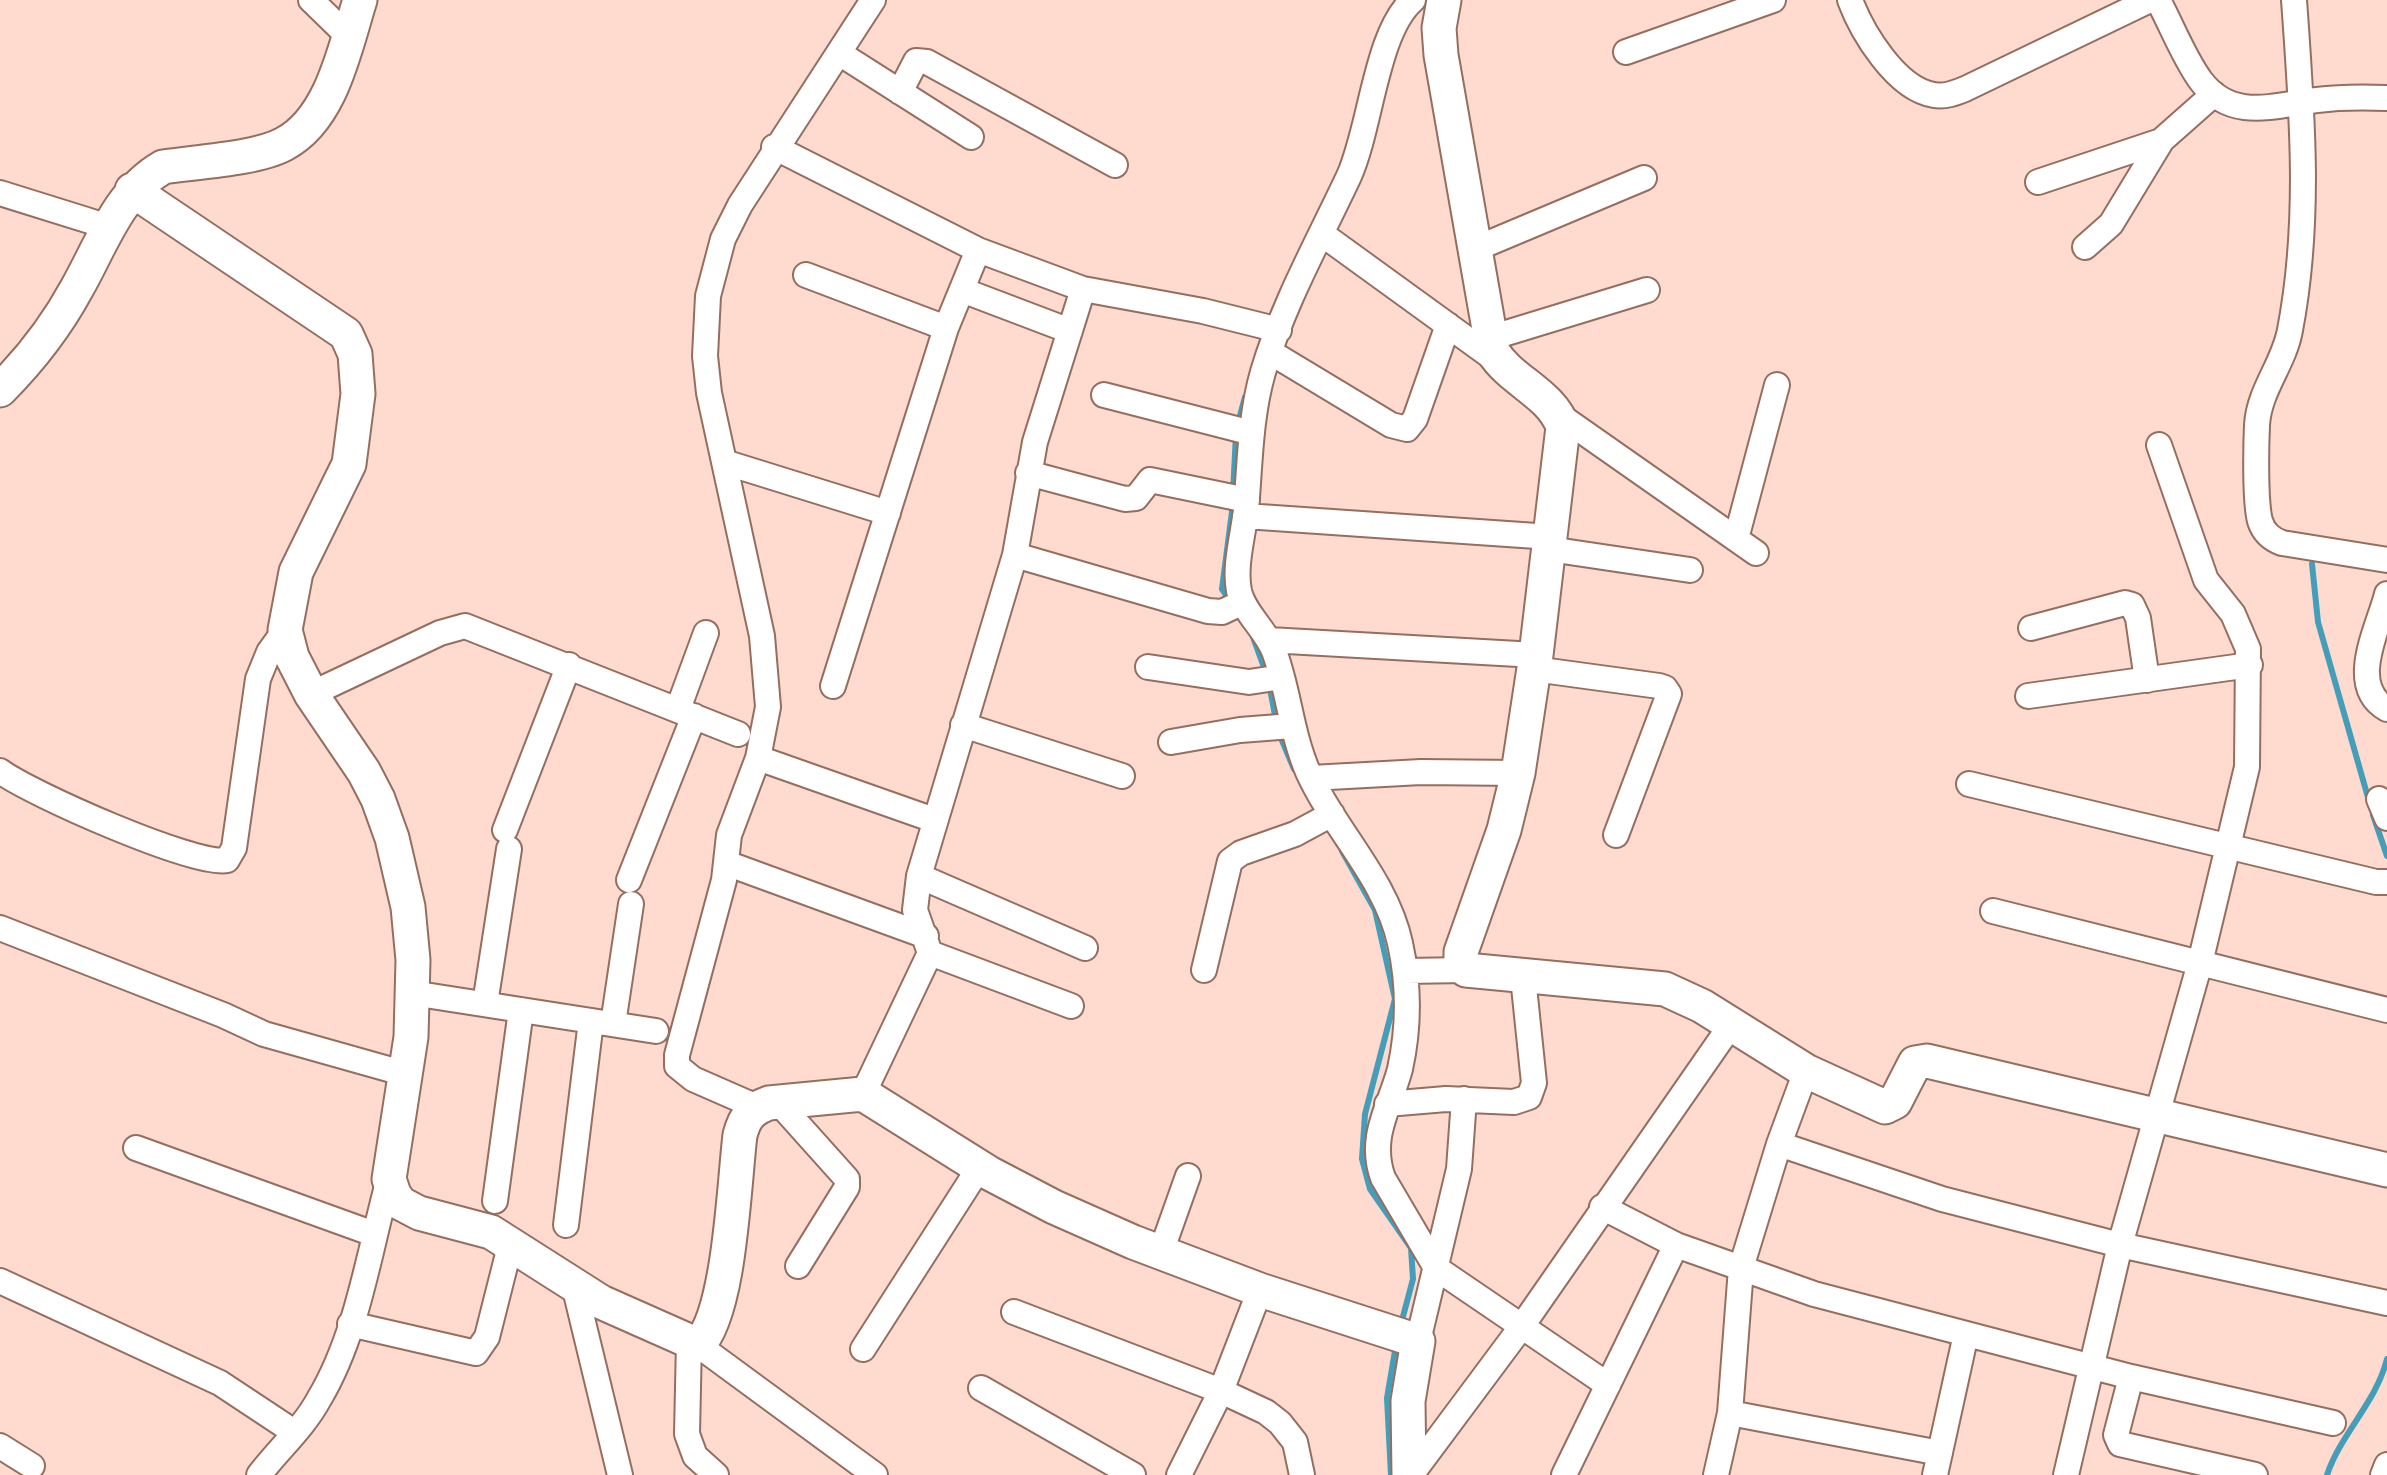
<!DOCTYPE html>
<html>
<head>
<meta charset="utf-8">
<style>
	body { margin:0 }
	canvas { display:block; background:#fedbce }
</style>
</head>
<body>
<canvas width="2387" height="1475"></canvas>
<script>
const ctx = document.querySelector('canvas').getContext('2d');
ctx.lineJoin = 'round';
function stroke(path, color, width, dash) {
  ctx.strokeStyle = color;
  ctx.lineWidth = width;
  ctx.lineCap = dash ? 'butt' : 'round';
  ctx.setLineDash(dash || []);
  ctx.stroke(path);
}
stroke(new Path2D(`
	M1238,423l7,-26
	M1233,493l3,-59
	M2312,564l6,58 51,179
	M1230,601l-8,-12 11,-85
	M1253,637l13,36
	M1269,683l7,38
	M1278,731l16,38
	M2373,815l14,41
	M1342,851l33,59 20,89 -30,115 -3,45 8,30 41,59 2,31 -12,45
	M1391,1475l-4,-77 9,-53
	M2327,1475c14,-42 49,-72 60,-116`), '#449eb9', 6);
const street = new Path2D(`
	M311,0l37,36
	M1413,0c-37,32 -42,127 -64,176 -30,64 -66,128 -86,196 -13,45 -13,92 -17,138 -3,26 -12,56 -7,81 5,22 27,39 35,60 15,40 17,82 34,121 27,59 78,107 92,171 9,41 9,85 0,126 -10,38 -32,68 -17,109l53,90 172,117
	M1850,0c12,32 46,89 84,95 11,2 21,-2 31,-6l185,-89
	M2158,0c14,26 26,58 43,81 31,41 74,24 116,19 23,-3 46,-3 70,-2
	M2294,0c8,111 17,220 -4,330 -6,34 -31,60 -33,95 -1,22 -2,77 3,96 4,12 11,18 22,22l105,17
	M1626,52l147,-52
	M839,53l132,84
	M900,92l16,-31 11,1 188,103
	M774,147l204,103 105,39 120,22 76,19
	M2038,182l123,-41
	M0,193l109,34
	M1322,234l178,129
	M2085,247l26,-23 51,-84 52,-46
	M1475,249l169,-71
	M806,275l140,53
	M962,290l108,41
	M1490,338l157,-48
	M1270,352l121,73 16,4 8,-10 33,-94
	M1104,395l148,38
	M1559,415l197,138
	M724,462l164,51
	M1028,473l97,26 11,-1 14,-18 97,20
	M1245,516l306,21
	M1736,539l41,-154
	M1549,549l141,21
	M1015,555l193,56 14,1 21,-10
	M2387,594c-8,33 -41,92 0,115
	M2031,628l94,-25 7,2 6,13 9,62
	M1269,640l267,15
	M1148,667l101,15 33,-5
	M1534,669l125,17 6,2 4,6 -53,141
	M833,686l113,-358 32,-78
	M311,694l129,-61 25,-7 273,108
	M2028,696l222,-31
	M678,709l28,-76
	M963,725l159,51
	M1171,742l69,-12 52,-4
	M758,758l176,62
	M0,771c29,22 196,96 227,89l7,-12 24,-169 11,-27 16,-22
	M1311,778l110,-6 97,1
	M1969,784l407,98h11
	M2379,799l8,19
	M505,830l64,-165
	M726,863l200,73
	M919,876l166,72
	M629,880l65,-164
	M1993,911l394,99
	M0,928l223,87 41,19 142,40
	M930,953l141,53
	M1204,970l26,-109 11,-8 54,-19 37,-20
	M1405,971l61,-1
	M412,993l244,38
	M485,1004l24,-155
	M613,1024l18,-120
	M863,1094l67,-141 -15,-43 4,-34 96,-321 20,-113 48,-153
	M778,1102l69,77v8l-49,79
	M1387,1104l59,-5 68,3 15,-5 5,-14 -11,-106
	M757,1107l-64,-28 -16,-13v-11l47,-175 5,-45 29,-77 10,-51 -6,-71 -53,-243 -4,-37 3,-60 15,-57 17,-34 133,-205
	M1779,1144l163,55 178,46 267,58
	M136,1148l238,86
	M495,1201l26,-191
	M1602,1207l74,38 138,49 317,83 202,46
	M566,1225l25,-204
	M1161,1252l27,-76
	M0,1281l220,102 74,49
	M574,1285l46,190
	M1014,1312l207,79 45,21 14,11 15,19 7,33
	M350,1324l126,29 11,-16 24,-95
	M689,1341l-2,93 8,22 21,19
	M1418,1341l41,-172 5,-70
	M698,1345l177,130
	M863,1349l116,-181
	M2131,1377l-15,58 4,9 135,31
	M981,1388l152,87
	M1730,1413l210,40
	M0,1446l32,20
	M259,1475c19,-25 45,-48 60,-76 39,-65 50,-148 70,-220
	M1179,1475l42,-84 39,-101
	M1411,1475l111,-149 209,-301
	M1564,1475l112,-230
	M1716,1475l14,-62 11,-145 38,-124 27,-73
	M1935,1475l31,-141
	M2066,1475l54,-230 80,-282 47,-196 1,-118 -15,-35 -27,-34 -47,-135
	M2383,1475l4,-10`);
const secondary = new Path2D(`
	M1444,0l-5,28 2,27 52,297c19,30 58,41 70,75l-27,228 -18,118 -14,57 -43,122v11l5,7 199,19 37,17 104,65 79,36 10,-5 20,-39 12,-2 460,109
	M132,190l214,144 9,20 3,40 -9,70 -53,108 -11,58 7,27 19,37 53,78 14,27 14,39 16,69 5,53 -2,77 -22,142 5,15 6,9 19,10 72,19 110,70 97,43c32,-31 36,-162 42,-210 5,-19 12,-26 29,-32l94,-9 126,79 65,34 79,35 127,48 158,51 -10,60 1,74
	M0,390c30,-30 57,-65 77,-102 25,-44 41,-95 86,-121 32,-5 94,-8 121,-23 48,-25 61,-97 76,-144`);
stroke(street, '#956e60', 28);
stroke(secondary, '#956e60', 37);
stroke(street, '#fff', 24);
stroke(secondary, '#fff', 33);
</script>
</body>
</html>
